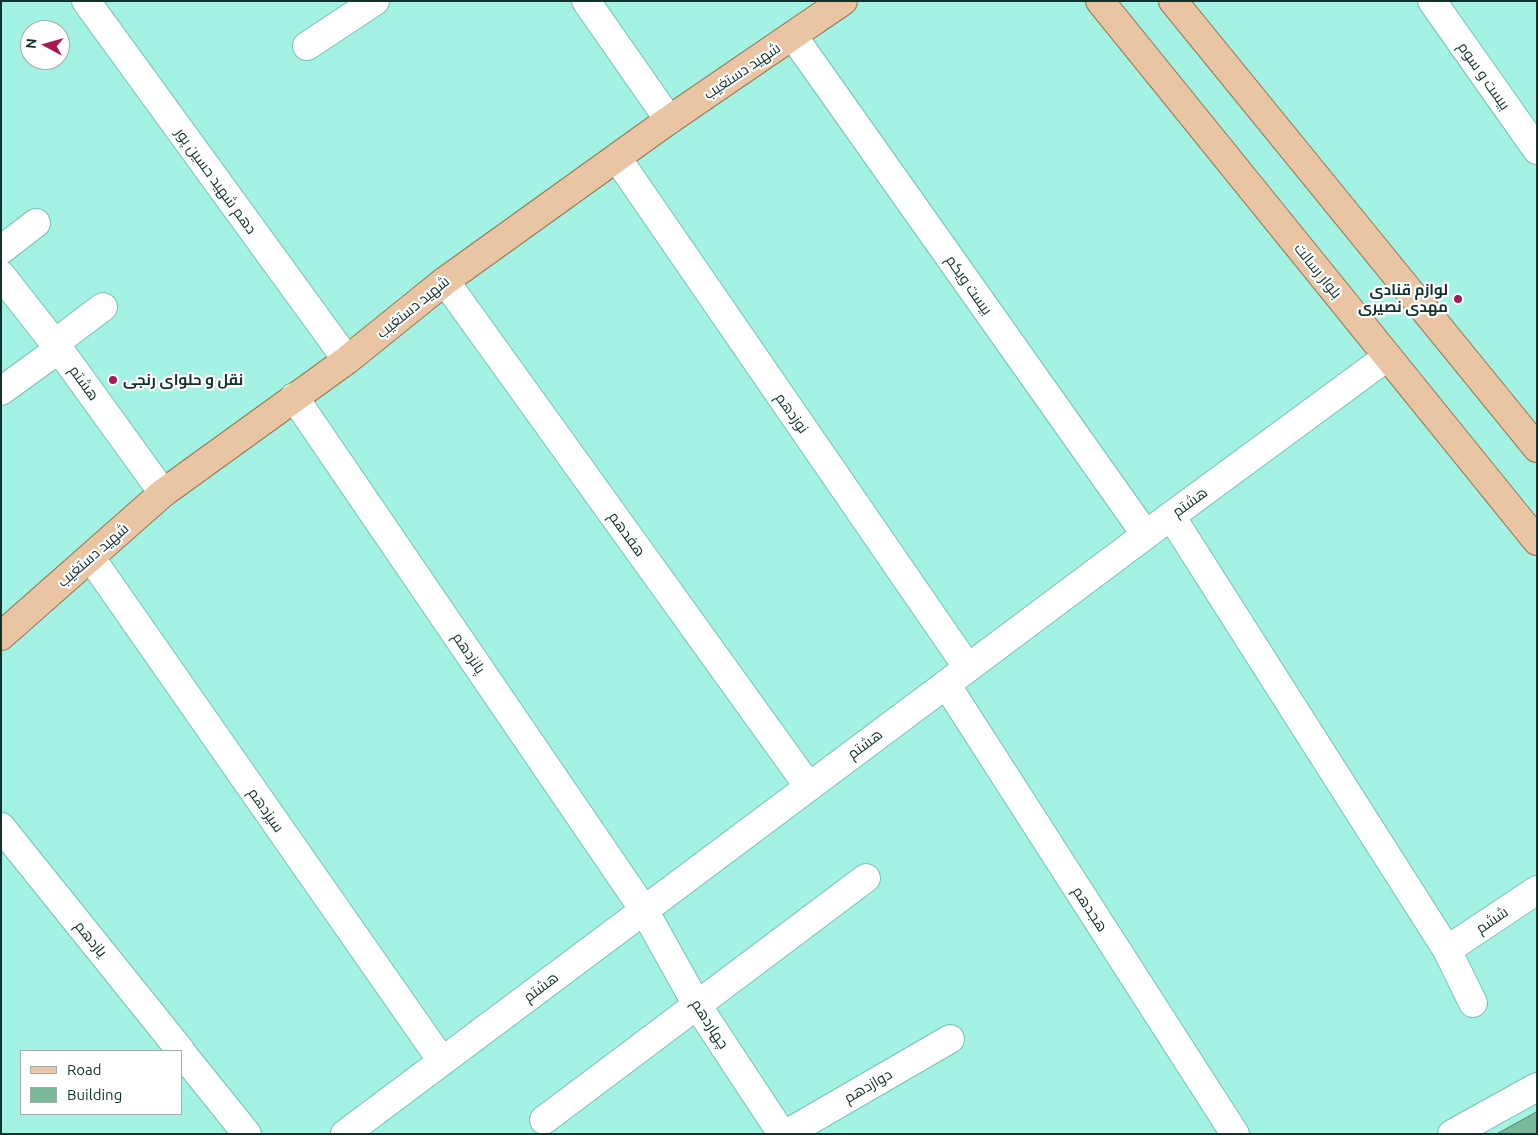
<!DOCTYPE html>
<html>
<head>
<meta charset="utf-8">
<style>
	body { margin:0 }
	#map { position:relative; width:1538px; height:1135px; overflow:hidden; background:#a4f2e4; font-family:Ubuntu,sans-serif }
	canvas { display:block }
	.frame { position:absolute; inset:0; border:2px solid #10312c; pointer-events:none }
	.legend { position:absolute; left:20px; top:1050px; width:162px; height:65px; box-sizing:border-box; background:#fff; border:1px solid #9fadab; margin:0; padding:6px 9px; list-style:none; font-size:15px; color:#10312c }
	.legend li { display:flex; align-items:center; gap:10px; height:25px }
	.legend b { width:25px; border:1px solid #9fadab }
	.north { position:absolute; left:20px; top:20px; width:50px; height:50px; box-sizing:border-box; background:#fff; border:1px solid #9fadab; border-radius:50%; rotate:276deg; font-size:14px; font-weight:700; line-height:20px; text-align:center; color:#10312c }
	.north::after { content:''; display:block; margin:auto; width:18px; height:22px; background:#a91956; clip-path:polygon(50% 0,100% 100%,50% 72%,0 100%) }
</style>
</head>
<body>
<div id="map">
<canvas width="1538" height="1135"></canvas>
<div class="frame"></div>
<ul class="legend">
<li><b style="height:6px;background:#eac5a3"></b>Road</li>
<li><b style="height:14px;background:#7ab99a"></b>Building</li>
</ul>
<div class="north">N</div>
</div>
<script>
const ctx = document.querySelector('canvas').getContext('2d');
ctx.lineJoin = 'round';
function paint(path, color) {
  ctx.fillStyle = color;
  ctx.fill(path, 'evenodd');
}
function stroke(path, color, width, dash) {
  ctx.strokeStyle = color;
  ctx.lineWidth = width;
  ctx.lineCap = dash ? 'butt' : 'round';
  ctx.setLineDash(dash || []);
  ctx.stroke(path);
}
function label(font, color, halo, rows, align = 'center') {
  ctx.font = font + ' Ubuntu,Cairo,sans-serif';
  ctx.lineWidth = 4.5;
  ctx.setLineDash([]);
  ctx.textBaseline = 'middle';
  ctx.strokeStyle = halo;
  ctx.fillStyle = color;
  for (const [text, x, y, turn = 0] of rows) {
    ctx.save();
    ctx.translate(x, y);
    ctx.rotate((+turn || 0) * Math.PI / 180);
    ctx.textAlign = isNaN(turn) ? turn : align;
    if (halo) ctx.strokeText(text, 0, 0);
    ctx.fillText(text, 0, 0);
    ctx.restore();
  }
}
const building = new Path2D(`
	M1537,1112v22h-40z`);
paint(building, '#7ab99a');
stroke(building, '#478468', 1);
const minor = new Path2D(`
	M86,1l261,359
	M586,1l83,119
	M1432,1l105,149
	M793,36l353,499
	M307,46l68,-45
	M617,158l351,510
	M1,250l35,-27
	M1,275l58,74 104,144
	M445,281l364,506
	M55,343l48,-36
	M1,391l58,-42
	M294,397l350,513 53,95 85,129
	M1171,516l276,434 26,53
	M91,558l351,503
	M946,684l289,450
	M1,827l180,224
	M1447,950l90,-60
	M181,1052l66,82
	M544,1120l322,-242
	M345,1134l826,-618 216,-159
	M786,1134l164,-95
	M1452,1134l85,-47`);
const major = new Path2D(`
	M1100,1l437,540
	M1173,1l364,447
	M1,636l162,-143 184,-133 98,-79 224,-161 174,-119`);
stroke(minor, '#75c2b5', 30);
stroke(major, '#957852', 30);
stroke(minor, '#fff', 28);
stroke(major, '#eac5a3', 28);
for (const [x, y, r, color] of [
	[1458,299,5,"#a91956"],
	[113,380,5,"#a91956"]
]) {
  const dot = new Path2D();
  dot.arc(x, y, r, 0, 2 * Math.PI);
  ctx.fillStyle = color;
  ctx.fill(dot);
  stroke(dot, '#fff', 2);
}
label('15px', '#10312c', '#fff', [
	["شهید دستغیب",742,71,-34],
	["بیست و سوم",1484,76,55],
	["دهم شهید حسین پور",216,181,54],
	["بلوار رسالت",1318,271,51],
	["بیست ویکم",969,285,55],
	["شهید دستغیب",413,307,-39],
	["هشتم",84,383,54],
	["نوزدهم",792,413,55],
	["هشتم",1190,502,-36],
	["هفدهم",627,534,54],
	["شهید دستغیب",93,555,-41],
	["پانزدهم",469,653,56],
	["هشتم",865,744,-37],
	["سیزدهم",266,810,55],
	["هجدهم",1090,909,57],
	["ششم",1492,920,-34],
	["یازدهم",91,939,51],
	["هشتم",541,987,-37],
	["چهاردهم",710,1024,57],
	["دوازدهم",868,1086,-30]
]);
label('bold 15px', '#10312c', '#fff', [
	["لوازم قنادی",1448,290],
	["مهدی نصیری",1448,307],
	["نقل و حلوای رنجی",123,380,"left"]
], 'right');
</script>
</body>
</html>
